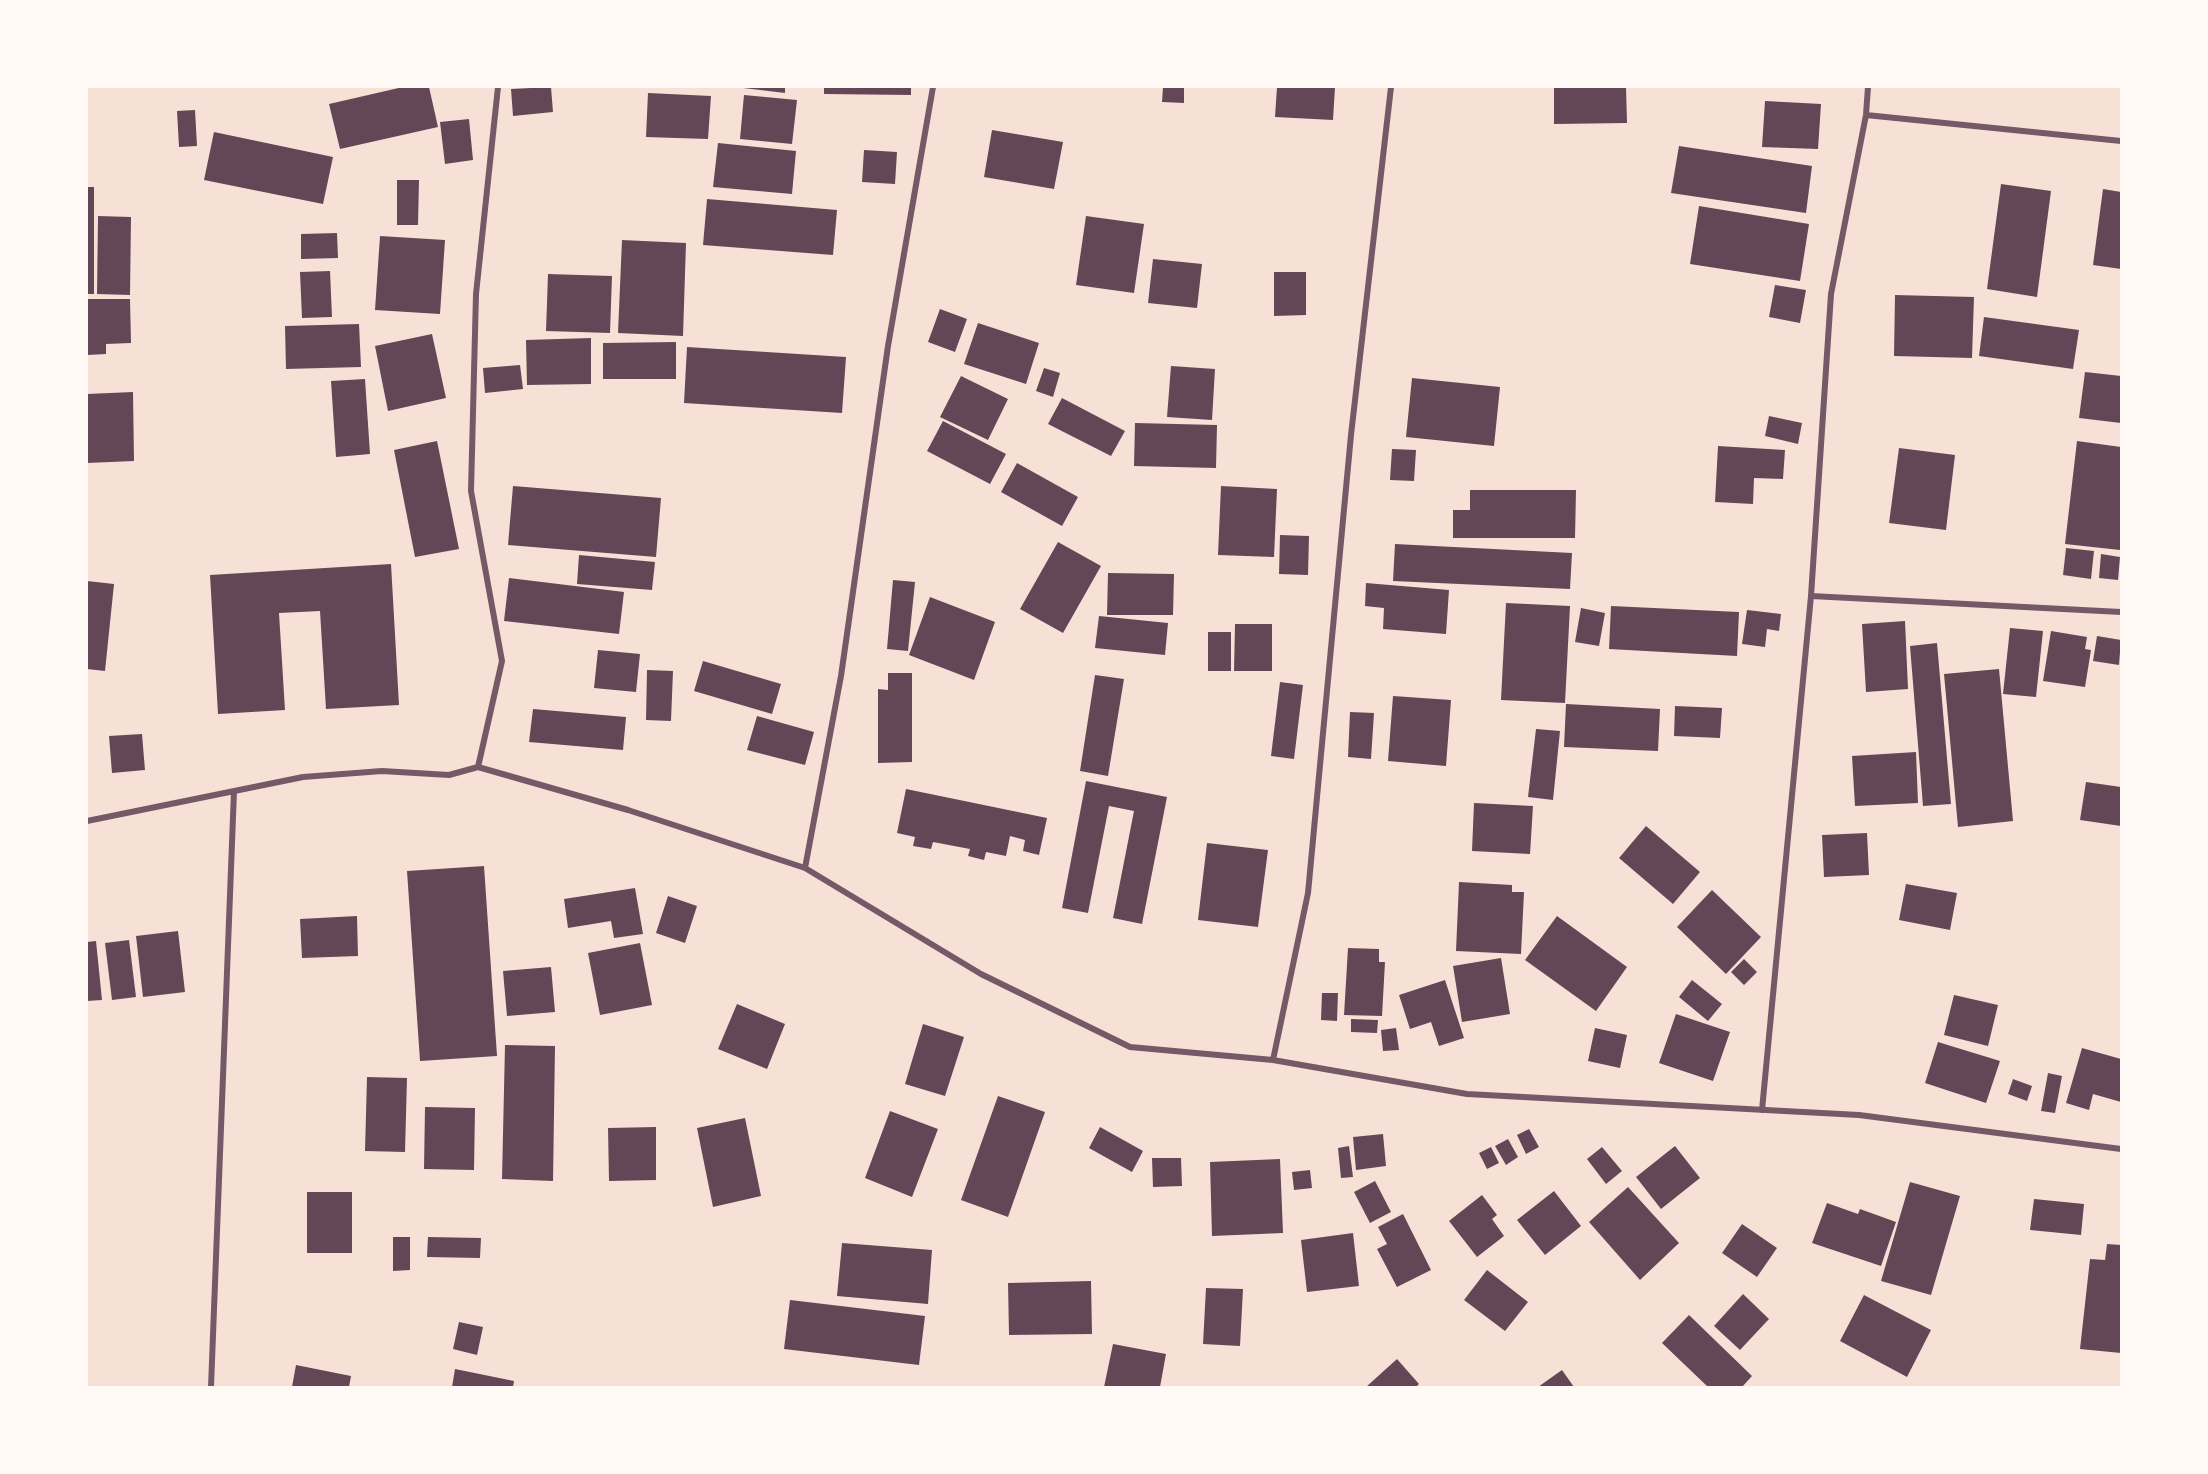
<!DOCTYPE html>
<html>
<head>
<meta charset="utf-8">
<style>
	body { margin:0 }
	#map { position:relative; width:2208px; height:1474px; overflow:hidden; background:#f7e1d7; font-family:"Roboto Condensed",sans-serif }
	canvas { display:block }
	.frame { position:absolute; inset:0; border:88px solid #fffaf5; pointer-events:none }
</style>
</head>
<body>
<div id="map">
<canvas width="2208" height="1474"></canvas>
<div class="frame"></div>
</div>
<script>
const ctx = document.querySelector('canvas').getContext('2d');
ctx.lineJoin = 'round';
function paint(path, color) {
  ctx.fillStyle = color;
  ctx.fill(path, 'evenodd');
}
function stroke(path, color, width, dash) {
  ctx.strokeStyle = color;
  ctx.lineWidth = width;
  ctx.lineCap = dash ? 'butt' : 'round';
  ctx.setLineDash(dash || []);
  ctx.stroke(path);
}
paint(new Path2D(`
	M403,87h26l9,40 -98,22 -11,-45z
	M551,87l2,25 -40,4 -2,-27z
	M735,87h50v6z
	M824,87h87v8l-87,-1z
	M1163,87h21v16l-22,-1z
	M1277,87h58l-2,33 -58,-3z
	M1554,87h72l1,36 -73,1z
	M648,93l63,3 -3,43 -62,-2z
	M744,95l53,5 -5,44 -52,-5z
	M1765,101l56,3 -3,45 -56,-2z
	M195,110l2,36 -18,1 -2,-36z
	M469,119l4,41 -28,4 -5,-42z
	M992,130l71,12 -9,47 -70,-12z
	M214,132l119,25 -10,47 -119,-24z
	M718,143l78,8 -4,43 -79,-7z
	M1679,146l133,20 -6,47 -135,-20z
	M864,150l33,2 -2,32 -33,-2z
	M397,180h22l-1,45h-21z
	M2001,184l50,7 -14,106 -50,-8z
	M87,187h7v107h-7z
	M2103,189l18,3v77l-28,-4z
	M707,199l130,11 -4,45 -130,-10z
	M1699,206l110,18 -9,57 -110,-17z
	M98,216l33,1 -1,78 -33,-1z
	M1086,216l58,8 -10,69 -58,-8z
	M337,233l1,25 -37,1v-25z
	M380,236l65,4 -5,74 -65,-4z
	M622,240l64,3 -3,93 -65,-3z
	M1153,259l49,5 -5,44 -49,-5z
	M330,271l2,46 -30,1 -2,-46z
	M1274,272h32v43l-32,1z
	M548,274l64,2 -2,57 -64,-2z
	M1775,285l31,5 -6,33 -31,-6z
	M1895,295l79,2 -2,61 -78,-2z
	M87,299h43l1,44 -25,1v10l-19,1z
	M940,309l27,10 -12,33 -27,-10z
	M1984,317l95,13 -6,39 -94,-13z
	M978,323l61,20 -13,41 -62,-20z
	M359,324l2,43 -75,2 -1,-43z
	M432,334l14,64 -58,13 -13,-65z
	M591,338v46l-64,1 -1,-45z
	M676,342v37h-73v-36z
	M687,347l159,10 -4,56 -158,-10z
	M520,365l3,24 -38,4 -2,-25z
	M1171,366l44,3 -3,51 -45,-3z
	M1044,368l16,5 -7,24 -17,-6z
	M2085,372l36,4v47l-42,-5z
	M961,376l47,23 -20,41 -48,-23z
	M1412,378l88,9 -6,59 -88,-9z
	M365,379l5,75 -34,3 -5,-76z
	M133,392l1,69 -47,2v-69z
	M1062,398l63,33 -14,25 -63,-32z
	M1769,416l33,7 -4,21 -33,-8z
	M943,421l63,33 -16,30 -63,-33z
	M1135,423l82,2 -1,43 -82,-2z
	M437,441l22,108 -44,8 -21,-107z
	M2077,441l44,6 -1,103 -55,-6z
	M1718,446l67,4 -2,29 -29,-1 -1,26 -38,-2z
	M1899,448l56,7 -9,75 -57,-7z
	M1392,449l24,1 -2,31 -24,-1z
	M1017,463l61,34 -16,29 -61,-34z
	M513,486l148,12 -5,59 -148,-12z
	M1221,486l56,3 -3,68 -56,-2z
	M1470,490h106l-1,48h-122v-28h17z
	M1280,535l29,1 -1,39 -29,-1z
	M1058,542l43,24 -38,67 -43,-24z
	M1395,544l177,9 -2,36 -177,-8z
	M2066,548l28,3 -3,28 -28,-4z
	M2101,554l19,3 -2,23 -19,-2z
	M579,555l76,7 -3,28 -75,-6z
	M391,564l8,141 -73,4 -6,-98 -41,2 6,97 -67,4 -8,-139z
	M1108,573l66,1 -1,41h-66z
	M509,578l115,14 -5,42 -115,-13z
	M893,580l22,2 -7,69 -21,-2z
	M87,581l27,3 -9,87 -18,-2z
	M1366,583l83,7 -3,44 -63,-5 1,-21 -19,-2z
	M930,597l65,25 -21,58 -65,-25z
	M1506,603l64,3 -5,97 -64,-3z
	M1611,606l128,6 -2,44 -128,-7z
	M1581,608l24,5 -6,33 -24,-4z
	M1747,610l34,4 -2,17 -12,-2 -2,18 -23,-3z
	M1099,616l69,7 -3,32 -70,-7z
	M1905,621l3,68 -42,3 -4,-68z
	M1235,624h37v47h-38z
	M2010,628l33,3 -7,66 -33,-3z
	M2051,631l36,6 -2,12 6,1 -6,37 -42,-6z
	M1208,632h23v39h-23z
	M2097,636l24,4 -2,25 -26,-4z
	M1937,643l14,161 -28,2 -13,-160z
	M598,650l42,4 -4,38 -42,-4z
	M703,661l78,23 -9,30 -78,-23z
	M1999,669l14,152 -55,6 -14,-153z
	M647,670l26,1 -2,50 -25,-1z
	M888,673h24v89l-34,1v-74l10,1z
	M1095,675l29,4 -16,97 -28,-5z
	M1280,682l23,3 -9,74 -23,-3z
	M1393,696l58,4 -5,66 -58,-5z
	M1566,704l94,5 -2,42 -94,-4z
	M1675,706l47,2 -2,30 -46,-2z
	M533,709l93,8 -3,33 -94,-8z
	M1350,712l24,1 -3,46 -23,-2z
	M757,716l57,16 -9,33 -58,-15z
	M1536,729l24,2 -7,69 -25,-3z
	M142,734l3,36 -33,3 -3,-37z
	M1916,752l2,51 -63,3 -3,-50z
	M1086,781l81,16 -25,127 -29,-6 21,-107 -25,-5 -21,107 -26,-5z
	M2086,782l35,5v39l-41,-6z
	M906,789l141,29 -8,37 -16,-4 2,-11 -15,-4 -4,20 -20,-4 -2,8 -16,-4 2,-7 -37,-7 -2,7 -18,-3 2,-9 -18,-4z
	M1474,803l59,3 -3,48 -58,-3z
	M1646,826l54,46 -27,32 -54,-46z
	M1867,833l2,42 -45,2 -2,-42z
	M1207,843l61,7 -10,77 -60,-7z
	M484,866l13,190 -77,5 -13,-190z
	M1459,882l53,3v7h12l-3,62 -65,-3z
	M1906,884l51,9 -7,37 -51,-10z
	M635,888l8,46 -29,4 -3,-17 -43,7 -4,-29z
	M1712,890l49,47 -35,37 -49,-47z
	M668,896l29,10 -12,37 -29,-10z
	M357,916l1,40 -56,2 -2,-39z
	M1557,916l70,51 -31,44 -71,-51z
	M178,931l7,61 -42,5 -7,-61z
	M129,940l7,57 -24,3 -7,-57z
	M96,941l6,59 -15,1v-59z
	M640,943l12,62 -52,10 -12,-62z
	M1348,948l31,1v13h6l-3,54 -38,-1z
	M1501,958l9,56 -48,8 -9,-56z
	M1744,959l13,13 -13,13 -13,-13z
	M551,967l4,45 -48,4 -4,-45z
	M1445,980l19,58 -25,8 -8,-24 -21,7 -11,-34z
	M1692,980l30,24 -14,17 -29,-24z
	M1322,993h16l-1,28 -16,-1z
	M1954,995l44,10 -10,41 -44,-11z
	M737,1004l48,20 -18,45 -49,-20z
	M1676,1014l54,18 -17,49 -54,-18z
	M1351,1019l27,1 -1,13 -26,-1z
	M923,1024l41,13 -19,59 -40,-12z
	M1396,1028l3,22 -16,1 -2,-21z
	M1595,1028l32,7 -7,33 -32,-7z
	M1938,1042l62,19 -14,42 -61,-20z
	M505,1045l50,1 -2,135 -51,-2z
	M2082,1048l39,11v43l-28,-8 -4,16 -23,-7z
	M2048,1073l14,3 -7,37 -14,-2z
	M367,1077l40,1 -2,74 -40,-1z
	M2013,1079l19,7 -5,15 -19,-7z
	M998,1096l47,16 -37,105 -47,-17z
	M425,1107l50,1 -1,62 -50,-1z
	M890,1111l48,18 -26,68 -47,-19z
	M745,1118l16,78 -48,11 -16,-79z
	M656,1127v53l-47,1 -1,-53z
	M1100,1127l43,24 -11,21 -43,-24z
	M1529,1129l10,18 -13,7 -9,-19z
	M1383,1134l3,32 -30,4 -3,-33z
	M1508,1139l10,18 -12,8 -11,-19z
	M1349,1146l4,31 -12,1 -3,-30z
	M1675,1146l25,32 -39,31 -25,-32z
	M1491,1147l8,16 -12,6 -8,-16z
	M1602,1147l20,24 -16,13 -19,-25z
	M1152,1158h29l1,28 -29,1z
	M1280,1159l3,74 -71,3 -2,-74z
	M1310,1170l2,18 -18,2 -2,-18z
	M1375,1181l16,31 -21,11 -16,-31z
	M1910,1182l50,14 -29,99 -50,-14z
	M1628,1187l51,56 -39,37 -51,-58z
	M1554,1191l27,35 -36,29 -28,-35z
	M307,1192h45v61h-45z
	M1482,1195l15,20 -5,4 12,17 -27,21 -28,-36z
	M2034,1199l50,5 -3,31 -51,-5z
	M1827,1203l31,11 2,-5 36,13 -15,44 -69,-23z
	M1403,1214l28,56 -34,17 -20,-38 10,-5 -9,-17z
	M1742,1224l35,24 -20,29 -35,-24z
	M1353,1233l6,53 -52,6 -6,-52z
	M393,1237h17v33l-17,1z
	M428,1237l53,1 -1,20 -53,-1z
	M842,1243l90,7 -4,54 -91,-8z
	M2107,1244l14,1v108l-41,-4 10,-90 15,1z
	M1487,1270l41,32 -23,29 -41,-31z
	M1091,1281l1,53 -83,1 -1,-52z
	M1206,1288l37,1 -3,57 -37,-2z
	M1743,1294l26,25 -29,31 -26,-24z
	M1864,1295l67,35 -24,47 -67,-36z
	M790,1300l135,16 -6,49 -135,-16z
	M1689,1315l63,61 -10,11h-34l-46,-44z
	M459,1322l24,5 -6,28 -24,-6z
	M1113,1344l53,10 -6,33h-56z
	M1397,1359l22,25 -3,3h-50z
	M296,1365l55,11 -2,11h-57z
	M455,1369l59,12 -1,6h-61z
	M1562,1370l12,17h-36z`), '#644757');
stroke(new Path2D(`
	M1866,115l255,26
	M1811,596l310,16
	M478,767l24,-106 -31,-170 5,-197 22,-207
	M87,821l216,-44 79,-6 67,4 29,-8 150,43 177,58 176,106 149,73 143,13 194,34 392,21 262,34
	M805,868l36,-192 47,-330 45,-259
	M1273,1060l35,-167 43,-458 40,-348
	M1762,1110l49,-514 20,-302 35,-179 2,-28
	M211,1387l23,-596`), '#755966', 6);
</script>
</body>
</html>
